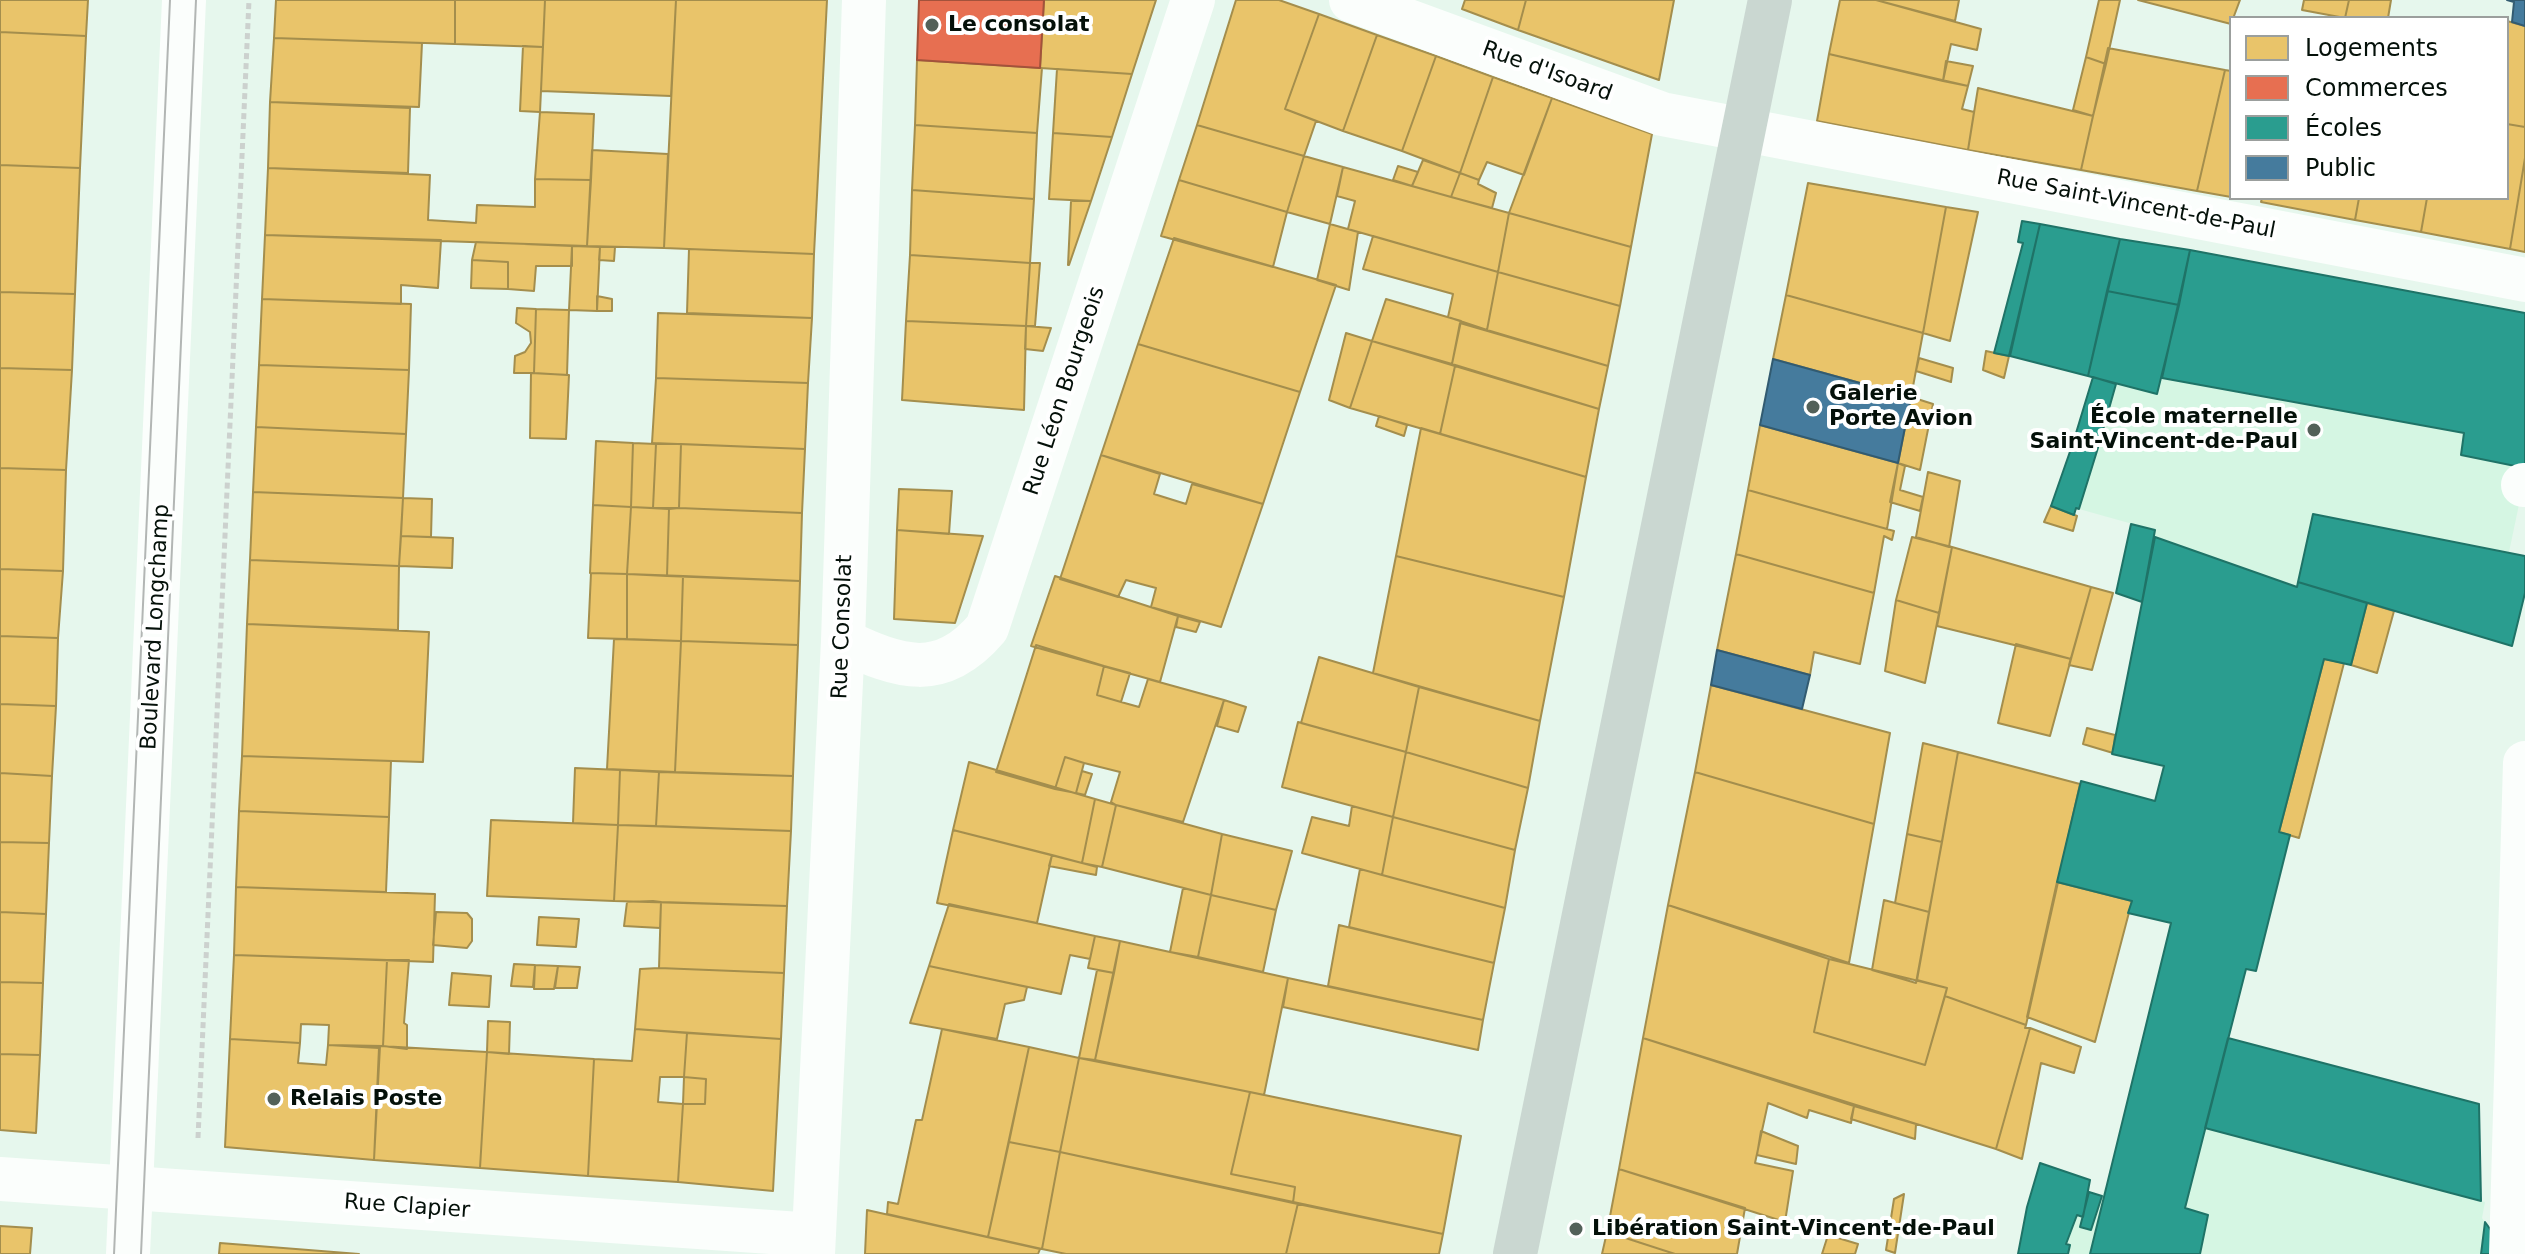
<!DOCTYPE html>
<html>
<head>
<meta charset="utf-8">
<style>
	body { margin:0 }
	#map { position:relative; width:2525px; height:1254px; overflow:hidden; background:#e6f7ed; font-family:"DejaVu Sans",sans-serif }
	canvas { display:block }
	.legend { position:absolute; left:2229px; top:16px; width:280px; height:184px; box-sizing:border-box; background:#fff; border:2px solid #9b9f9d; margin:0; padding:10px 14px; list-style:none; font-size:24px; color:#041009 }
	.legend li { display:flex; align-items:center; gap:16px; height:40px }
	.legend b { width:40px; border:2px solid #9b9f9d }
</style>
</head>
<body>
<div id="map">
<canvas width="2525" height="1254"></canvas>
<ul class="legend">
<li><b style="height:22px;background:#e9c46a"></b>Logements</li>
<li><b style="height:22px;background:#e76f51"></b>Commerces</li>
<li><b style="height:22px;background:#2a9d8f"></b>Écoles</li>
<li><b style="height:22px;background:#457b9d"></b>Public</li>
</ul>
</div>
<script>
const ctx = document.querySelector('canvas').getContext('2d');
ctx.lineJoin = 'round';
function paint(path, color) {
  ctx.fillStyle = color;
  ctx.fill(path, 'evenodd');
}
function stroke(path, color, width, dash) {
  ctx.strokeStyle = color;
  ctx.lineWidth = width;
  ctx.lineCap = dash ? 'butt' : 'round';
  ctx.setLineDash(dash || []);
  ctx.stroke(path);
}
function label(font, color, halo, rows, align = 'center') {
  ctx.font = font + ' "DejaVu Sans",sans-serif';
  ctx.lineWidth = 8;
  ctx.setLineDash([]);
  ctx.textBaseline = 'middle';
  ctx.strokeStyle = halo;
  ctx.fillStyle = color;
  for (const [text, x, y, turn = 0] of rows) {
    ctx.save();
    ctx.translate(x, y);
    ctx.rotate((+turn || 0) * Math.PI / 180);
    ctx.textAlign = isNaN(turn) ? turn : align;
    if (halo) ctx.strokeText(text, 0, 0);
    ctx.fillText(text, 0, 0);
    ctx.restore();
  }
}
paint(new Path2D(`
	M2040,224l485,89v163l-16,76 -196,-38 -16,73 -142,-50 -1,-7 -75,-21 37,-125 -106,-28z
	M2205,1128l280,74 -3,16 11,15v21h-425l2,-8 -4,-2 11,-29 6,1 6,-24 13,4 3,-9 80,21z`), '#d5f6e3');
const homes = new Path2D(`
	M0,0h88l-2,36 -86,-4z
	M276,0h179v44l-181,-6z
	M455,0h90l-2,47 -88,-3z
	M545,0h131l-5,96 -130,-5z
	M676,0h151l-13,254 -150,-6z
	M1044,0h112l-24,74 -92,-6z
	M1236,0h43l40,14 -34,95 31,12 -12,35 -107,-31z
	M1465,0h61l-8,30 -56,-21z
	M1526,0h148l-15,80 -141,-50z
	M1840,0h36l105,29 -4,21 -26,-6 -8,37 -114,-27z
	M1876,0h83l-4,21z
	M2099,0h21l-14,64 -20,-7z
	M2138,0h102l-9,24z
	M2304,0h45l-4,18 -43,-8z
	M2349,0h42l-3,18h-43z
	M1319,14l58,21 -34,96 -58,-22z
	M2507,21l18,5v101l-18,-3z
	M0,32l86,4 -6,132 -80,-3z
	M1377,35l59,21 -34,95 -59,-20z
	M274,38l148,5 -3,64 -149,-5z
	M523,46l20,1 -3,65 -20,-1z
	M2108,48l117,22 -28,121 -116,-21z
	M1829,54l139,32 -6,23 12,3 -6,38 -151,-29z
	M1436,56l57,21 -33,96 -58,-22z
	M2086,57l20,7 -13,52 -20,-6z
	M917,60l125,8 -5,65 -122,-8z
	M1946,61l27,5 -5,20 -25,-5z
	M1057,69l75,5 -20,63 -59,-4z
	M2225,70l6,1v126l-34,-6z
	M1493,77l59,21 -28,77 -37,-13 -8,18 -19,-7z
	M1978,88l115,28 -12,54 -113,-20z
	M1552,98l100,36 -21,113 -122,-34z
	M270,102l140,6 -2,65 -140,-5z
	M540,112l54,2 -3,66 -56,-1z
	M2507,124l18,3v31l-15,91 -89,-17 6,-34h80z
	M915,125l122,8 -3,66 -122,-9z
	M1197,125l107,31 -17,56 -108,-32z
	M1053,133l59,4 -21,64 -42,-2z
	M592,150l76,4 -4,94 -77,-2z
	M1304,156l39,11 -13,57 -43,-12z
	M2525,158v94l-15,-3z
	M1423,160l37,13 -9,24 -39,-11z
	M0,165l80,3 -5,126 -75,-2z
	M1398,166l20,6 -6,14 -19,-6z
	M1343,167l166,46 -11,59 -150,-43 7,-28 -18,-5z
	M268,168l162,7 -2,45 48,3 1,-18 58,2v-28l56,1 -4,66 -322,-11z
	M1460,173l19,7 -1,4 18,9 -4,15 -41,-11z
	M1179,180l108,32 -14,55 -112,-31z
	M1808,183l138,24 -23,126 -137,-38z
	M912,190l122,9 -4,64 -120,-8z
	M2262,198h97l-4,22 -94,-18z
	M2359,198h68l-6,34 -66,-12z
	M1071,201h20l-22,64h-1z
	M1946,207l32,5 -28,129 -27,-8z
	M1509,213l122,34 -11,59 -122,-34z
	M1330,224l28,8 -9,58 -32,-10z
	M265,235l176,5 -3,48 -37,-3v19l-139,-5z
	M1373,236l125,36 -11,58 -39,-13 5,-23 -90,-25z
	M1174,238l162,47 -36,107 -162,-48z
	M476,242l96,4v20h-36l-2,25 -26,-2v-27l-36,-2z
	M572,246l28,1 -3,64 -28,-1z
	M600,247h15l-1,14 -15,-1z
	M689,249l125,5 -2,64 -125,-5z
	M910,255l120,8 -4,63 -120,-5z
	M472,260l36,2v27l-37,-1z
	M1030,263h10l-5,63h-9z
	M1498,272l122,34 -12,60 -121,-36z
	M0,292l75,2 -3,76 -72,-2z
	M1786,295l137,38 -12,64 -138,-38z
	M597,296l15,3v12h-15z
	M262,299l149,5 -2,66 -150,-5z
	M1386,299l75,22 -9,43 -80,-23z
	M517,308l19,1 -2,64h-20l1,-17 10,-4 6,-9 -1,-11 -14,-9z
	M536,309l33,1 -2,65 -33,-2z
	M658,313l154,5 -4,65 -152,-5z
	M906,321l120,5 -2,84 -122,-10z
	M1460,323l148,43 -9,43 -147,-45z
	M1026,326l25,2 -8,23 -18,-2z
	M1346,333l26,8 -22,67 -21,-8z
	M1372,341l83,25 -15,68 -90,-26z
	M1138,344l162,48 -37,112 -162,-49z
	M1986,351l23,5 -5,22 -21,-8z
	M1919,358l34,10 -2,14 -35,-11z
	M259,365l150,5 -3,64 -150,-7z
	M1455,366l144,43 -13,68 -146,-43z
	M0,368l72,2 -6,100 -66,-2z
	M531,373l38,2 -3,64 -36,-1z
	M656,378l152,5 -3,66 -153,-6z
	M1911,397l22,7 -13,66 -22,-7z
	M1379,416l28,9 -3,11 -28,-10z
	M1760,425l138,38 -11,66 -139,-39z
	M256,427l150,7 -3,64 -150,-6z
	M1421,428l165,49 -22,120 -168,-41z
	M596,441l37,2 -2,64 -38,-2z
	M633,443l23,1 -3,64 -22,-1z
	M656,444h25l-2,64h-26z
	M681,444l124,5 -3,64 -123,-5z
	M1101,455l59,19 -6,20 32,10 6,-20 71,20 -42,123 -70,-20 5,-19 -30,-8 -8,17 -58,-18z
	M1898,463l7,3 -5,24 23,7 -3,14 -30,-9z
	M0,468l66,2 -3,101 -63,-2z
	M1928,472l32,9 -11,66 -33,-10z
	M899,489l53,2 -3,43 -52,-4z
	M1748,490l146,41 -2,9 -8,-4 -10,57 -138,-39z
	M253,492l150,6 -4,68 -149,-6z
	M403,498l29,1 -1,38 -30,-1z
	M593,505l38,2 -4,67 -37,-1z
	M2051,506l26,10 -4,15 -29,-9z
	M631,507l38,2 -2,67 -40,-2z
	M679,508l123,5 -2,68 -133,-5 2,-67z
	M897,530l86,6 -28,87 -61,-4z
	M401,536l52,2 -1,30 -53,-2z
	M1912,537l40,10 -13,66 -43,-13z
	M1952,547l139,40 -20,72 -134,-33z
	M1736,554l138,39 -14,71 -46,-12 -4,23 -93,-25z
	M1396,556l168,41 -24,124 -167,-48z
	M250,560l149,6 -1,64 -151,-6z
	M0,569l63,2 -5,67 -58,-2z
	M591,573l36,1v65l-39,-1z
	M627,574l56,2 -2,65 -54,-2z
	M683,576l117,5 -2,64 -117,-4z
	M1055,576l123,40 -18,66 -129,-36z
	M2091,587l22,6 -21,77 -23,-5z
	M1896,600l43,13 -14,70 -40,-12z
	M2367,603l27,8 -17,62 -26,-8z
	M1178,616l22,6 -4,10 -20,-5z
	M247,624l182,8 -6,130 -181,-6z
	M0,636l58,2 -2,68 -56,-2z
	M614,639l67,2 -6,131 -68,-3z
	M681,641l117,4 -5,131 -118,-4z
	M2016,644l55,15 -21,77 -52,-13z
	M1036,645l68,21 -7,29 24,7 18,5 9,-28 76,21 -41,122 -67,-17 -5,-3 9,-30 -36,-9 -19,-6 -10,32 -59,-17z
	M1319,657l100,30 -13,65 -105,-29z
	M2324,659l20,4 -45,175 -20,-6z
	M1104,666l26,7 -9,29 -24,-7z
	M1711,685l179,48 -16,91 -179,-52z
	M1419,687l121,34 -12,67 -122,-36z
	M1224,700l22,7 -8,25 -21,-6z
	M0,704l56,2 -4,70 -52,-3z
	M1298,722l108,30 -13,65 -111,-30z
	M2087,728l28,7 -2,18 -30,-9z
	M1923,743l35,9 -16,90 -35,-8z
	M1406,752l122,36 -13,62 -122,-33z
	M1958,752l122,32 -54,241 -81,-29 2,-8 -30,-8z
	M242,756l149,5 -2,56 -150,-6z
	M1065,757l19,6 -8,30 -21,-4z
	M969,762l126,37 -13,64 -129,-33z
	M575,768l45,2 -2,55 -45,-2z
	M620,770l39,2 -3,54 -38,-1z
	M1082,771l10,3 -7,21 -9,-2z
	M659,772l134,4 -2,55 -135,-5z
	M1695,772l179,52 -25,139 -181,-58z
	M0,773l52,3 -3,67 -49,-1z
	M1095,799l21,6 -14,62 -20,-4z
	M1116,805l106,29 -11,61 -109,-28z
	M1352,806l41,11 -11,58 -80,-22 10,-36 37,9z
	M239,811l150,6 -3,75 -150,-5z
	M1393,817l122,33 -10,58 -123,-33z
	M491,820l127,5 -4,76 -127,-5z
	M618,825l173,6 -4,75 -173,-5z
	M953,830l99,25 -15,68 -100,-20z
	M1222,834l70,17 -16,59 -65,-15z
	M1907,834l35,8 -13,70 -34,-9z
	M0,842l49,1 -3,71 -46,-2z
	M1052,855l45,12 -1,8 -47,-9z
	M1360,869l145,39 -11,55 -145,-36z
	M2057,882l75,19 -37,141 -68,-25z
	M236,887l199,7 -2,68 -199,-7z
	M1183,888l28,7 -13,62 -28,-5z
	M1211,895l65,15 -13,62 -65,-15z
	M1884,900l45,12 -13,71 -44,-13z
	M653,901l8,1 -1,26 -36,-2 3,-24z
	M661,902l126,4 -3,67 -125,-5z
	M949,904l146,32 -5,23 -20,-4 -9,39 -132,-28z
	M1668,905l161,54 -15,73 111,33 20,-69 81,29 -1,3h5l-34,121 -353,-111z
	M0,912l46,2 -3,69 -43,-1z
	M436,912l31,1 5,6v22l-5,7 -34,-3z
	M539,917l40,2 -3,28 -39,-2z
	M1339,925l155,38 -11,57 -155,-34z
	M1095,936l25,5 -6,32 -26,-5z
	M1120,941l168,37 -24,117 -169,-35z
	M234,955l153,5 -4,86 -55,-1 1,-20 -28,-1 -1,19 -70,-4z
	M1829,959l118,29 -22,77 -111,-33z
	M387,960h22l-5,63 3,2v24l-24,-3z
	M514,964l21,1 -2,22 -22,-1z
	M535,965l23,1 -4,23h-20z
	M558,966l22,1 -3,21h-22z
	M929,966l98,21 -3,13 -19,4 -8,35 -87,-16z
	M659,968l125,5 -3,66 -146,-10 5,-60z
	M1097,970l17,3 -19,87 -16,-2z
	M452,973l39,3 -2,31 -40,-2z
	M1288,978l195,42 -5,30 -195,-43z
	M0,982l43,1 -3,72 -40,-1z
	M488,1021l22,1 -1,32 -22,-2z
	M2030,1028l51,19 -7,26 -33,-10 -19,96 -26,-10z
	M635,1029l52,4 -3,44h-24l-2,25 25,2 -5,78 -90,-6 6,-117 38,2z
	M942,1029l87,18 -41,190 -101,-23 1,-12 10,2 18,-84h6z
	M687,1033l94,6 -8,152 -95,-9 5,-78h22l1,-25 -22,-2z
	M1643,1038l211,68 -3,17 -42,-13 -2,8 -39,-15 -13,60 38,8 -8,51 -166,-53z
	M230,1039l70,4 -2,20 28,2 2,-20 51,3 -5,112 -149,-13z
	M380,1046l107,6 -7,116 -106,-8z
	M1029,1047l50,11 -19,94 -51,-10z
	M487,1052l107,7 -6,117 -108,-8z
	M0,1054l40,1 -4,78 -36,-3z
	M1079,1058l171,34 -19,82 64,13 -2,16 -233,-51z
	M684,1077l22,2 -1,25h-22z
	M1250,1092l211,44 -18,98 -150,-31 2,-16 -64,-13z
	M1854,1106l62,18 -1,15 -64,-20z
	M1761,1131l37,15 -2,18 -39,-9z
	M1009,1142l51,10 -18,97 -54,-12z
	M1060,1152l238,51 -12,51h-220l-24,-5z
	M1619,1169l126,39 -8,46h-62l-68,-22z
	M1904,1194l-9,59 -9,-3 8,-51z
	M1298,1203l145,31 -4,20h-153z
	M867,1210l173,39 -2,5h-173z
	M0,1226l32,2 -2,26h-30z
	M1607,1232l68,22h-73z
	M1828,1235l30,9 -3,10h-33z
	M220,1243l139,11h-140z`);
paint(homes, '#e9c46a');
stroke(homes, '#a48e4d', 2);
const shops = new Path2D(`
	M919,0h125l-4,68 -123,-8z`);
paint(shops, '#e76f51');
stroke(shops, '#a3523b', 2);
const schools = new Path2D(`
	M2022,221l18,3 -31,132 -15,-3 29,-110 -5,-1z
	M2040,224l80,15 -32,137 -78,-20z
	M2120,239l70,11 -11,55 -72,-14z
	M2190,250l335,63v155l-64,-13 3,-22 -302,-55z
	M2107,291l72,14 -22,89 -69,-18z
	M2093,377l23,7 -19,67 -24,-8z
	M2073,443l24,8 -18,58 -3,-1 -2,7 -23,-9z
	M2313,514l212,42v37l-13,53 -214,-64z
	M2131,524l24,6 -13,72 -26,-9z
	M2155,537l142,50 1,-5 69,21 -16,62 -27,-6 -45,173 11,3 -34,136 -10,-2 -61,239 23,7 -8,39h-110l81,-331 -43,-10 4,-12 -75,-19 24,-101 74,20 9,-35 -52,-12z
	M2228,1038l251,66 2,97 -276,-73z
	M2040,1163l50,17 -7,37 -6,-2 -11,29 4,1 -2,9h-50l9,-47z
	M2089,1192l13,4 -11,34 -11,-3z
	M2485,1222l8,11v21h-12z`);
paint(schools, '#2a9d8f');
stroke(schools, '#1f7367', 2);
const public = new Path2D(`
	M2507,0h18v26l-13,-4 2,-20z
	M1773,359l138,38 -13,66 -138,-38z
	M1717,650l93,25 -8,34 -91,-24z`);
paint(public, '#457b9d');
stroke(public, '#325b71', 2);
stroke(new Path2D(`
	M198,1138l51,-1138`), '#ccd1ce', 5, [6, 4]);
stroke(new Path2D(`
	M1351,0l311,114 863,166
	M2523,485h2
	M843,641c57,27 98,41 144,-13l206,-628
	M0,1179l814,56
	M128,1254l56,-1254
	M813,1254l30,-613 21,-641
	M2511,1254l14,-491`), '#fbfefc', 44);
stroke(new Path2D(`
	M1515,1254l255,-1254`), '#cad7d1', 44);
stroke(new Path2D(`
	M114,1254l56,-1254
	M141,1254l55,-1254`), '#b2b6b4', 2);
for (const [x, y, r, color] of [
	[932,25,8,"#536159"],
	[1813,407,8,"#536159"],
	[2314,430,8,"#536159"],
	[274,1099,8,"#536159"],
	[1576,1229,8,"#536159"]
]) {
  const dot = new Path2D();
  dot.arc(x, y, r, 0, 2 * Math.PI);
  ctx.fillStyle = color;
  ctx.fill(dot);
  stroke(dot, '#fff', 3);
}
label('bold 22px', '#041009', '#fff', [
	["Le consolat",948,25],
	["Galerie",1829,394],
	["Porte Avion",1829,419],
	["École maternelle",2298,417,"right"],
	["Saint-Vincent-de-Paul",2298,442,"right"],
	["Relais Poste",290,1099],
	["Libération Saint-Vincent-de-Paul",1592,1229]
], 'left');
label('22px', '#041009', '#fff', [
	["Rue d'Isoard",1547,72,20],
	["Rue Saint-Vincent-de-Paul",2136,205,11],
	["Rue Léon Bourgeois",1065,391,-72],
	["Boulevard Longchamp",156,627,-87],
	["Rue Consolat",843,627,-88],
	["Rue Clapier",407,1207,4]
]);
</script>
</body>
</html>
